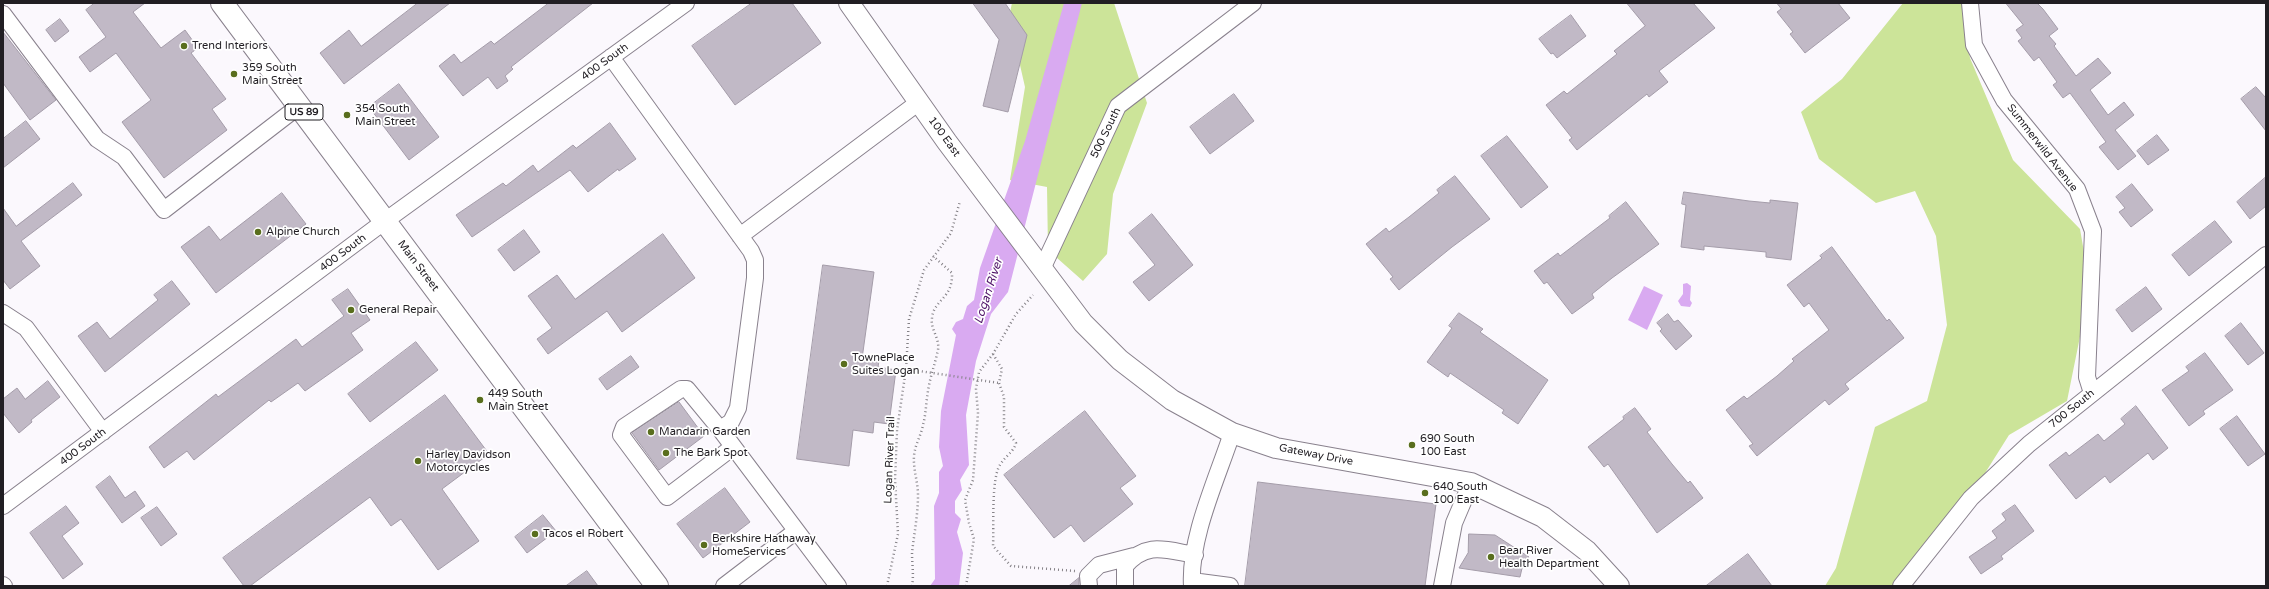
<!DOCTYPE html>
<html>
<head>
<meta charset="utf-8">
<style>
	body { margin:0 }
	#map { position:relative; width:2269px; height:589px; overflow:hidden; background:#fbf8fd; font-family:"Varela Round",sans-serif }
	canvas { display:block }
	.frame { position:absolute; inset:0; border:4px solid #211e23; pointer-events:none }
</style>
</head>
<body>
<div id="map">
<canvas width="2269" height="589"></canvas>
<div class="frame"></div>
</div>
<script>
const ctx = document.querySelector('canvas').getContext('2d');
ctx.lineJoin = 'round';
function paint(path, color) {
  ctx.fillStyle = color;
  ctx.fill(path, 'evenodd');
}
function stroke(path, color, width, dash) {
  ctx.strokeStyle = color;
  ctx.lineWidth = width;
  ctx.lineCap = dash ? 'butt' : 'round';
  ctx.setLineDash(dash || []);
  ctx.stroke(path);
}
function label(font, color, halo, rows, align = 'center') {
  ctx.font = font + ' "Varela Round",sans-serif';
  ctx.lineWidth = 3.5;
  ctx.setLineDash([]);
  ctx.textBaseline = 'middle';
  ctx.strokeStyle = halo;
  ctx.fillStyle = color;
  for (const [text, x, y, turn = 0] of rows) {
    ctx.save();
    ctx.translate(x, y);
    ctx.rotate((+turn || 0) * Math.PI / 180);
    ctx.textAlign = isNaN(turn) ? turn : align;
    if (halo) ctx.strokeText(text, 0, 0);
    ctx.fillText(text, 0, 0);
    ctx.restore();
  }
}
paint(new Path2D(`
	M1012,3h102l33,100 -34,91 -6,60 -24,27 -35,-31 -1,-63 -37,-7 15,-93 -16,-70z
	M1903,3h59l8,55 43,102 67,69 10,58 -23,114 -58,34 -56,89 -56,54 1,8h-73l11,-18 39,-141 52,-26 20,-76 -11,-89 -21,-45 -39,12 -57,-44 -18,-47 41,-33z`), '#cce499');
paint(new Path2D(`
	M1064,3h18l-74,289 -17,22 -15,47 -10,54 3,50 -9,15 2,10 -7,11v12l6,6 -4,13 6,21 -4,33h-29l5,-7 -1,-73 5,-13v-21l4,-6 -4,-19 2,-36 15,-76 -4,-6 4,-7 7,-3 4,-13 7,-6 6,-32 45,-127z
	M1687,283l4,3 -1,14 2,3 -2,4 -9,-1 -3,-5 5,-7v-10z
	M1644,286l19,9 -16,35 -19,-10z`), '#d9aaf1');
const building = new Path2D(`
	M95,3h50l-12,9 28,36 24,-18 13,18 -7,5 35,46 -14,10 15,21 -63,48 -42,-56 29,-22 -35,-47 -26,19 -11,-15 27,-20 -20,-27z
	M418,3h32l-106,81 -24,-31 29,-23 12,16z
	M549,3h44l-82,64 2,2 -8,7 3,5 -11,8 -9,-12 -25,19 -24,-30 15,-12 7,9 30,-22 3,3z
	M752,3h40l29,40 -86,62 -43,-59z
	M973,3h32l22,32 -19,77 -25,-6 16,-66z
	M1627,3h66l22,25 -56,43 9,11 -19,15 -2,-3 -70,56 -8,-10 3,-2 -26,-33 18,-14 3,3 50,-40 -3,-3 31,-25z
	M1777,3h61l12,15 -45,35 -15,-19 3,-2 -16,-20 4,-3z
	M2006,3h31l6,6 15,20 -9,7 7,8 -2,2 22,30 22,-18 13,15 -21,17 18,25 16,-13 10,13 -19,15 21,26 -18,14 -19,-23 7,-5 -36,-49 -7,5 -10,-13 4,-3 -18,-25 -5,4 -16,-20 4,-3 -6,-8 7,-5z
	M1571,15l15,21 -29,22 -4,-5 -2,1 -12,-15z
	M60,19l9,12 -14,11 -9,-12z
	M3,32l53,68 -26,20 -27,-37z
	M399,84l40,53 -30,23 -40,-53z
	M2256,87l10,11v33l-25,-32z
	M1234,94l20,27 -44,33 -20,-27z
	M26,121l14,18 -37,29v-29z
	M610,123l26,36 -17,12 -1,-2 -30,23 -18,-22 -98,67 -16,-22 47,-32 3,3 27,-21 5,7 35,-27 3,3z
	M2157,135l12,15 -21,15 -11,-14z
	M1507,136l41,51 -27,21 -40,-52z
	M1455,176l35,43 -38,28 -53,43 -9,-11 3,-2 -27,-33 20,-16 3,4 20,-15 30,-24 -2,-3z
	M2266,177v29l-16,13 -13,-17z
	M73,183l9,12 -61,46 19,25 -30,23 -7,-9v-72l13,18z
	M2132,184l21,26 -22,17 -12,-15 6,-4 -9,-11z
	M1684,192l65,9 21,2v-3l28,3 -7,57 -25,-3v-5l-62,-6v4l-23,-3 5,-42 -4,-1z
	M282,193l24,31 -90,69 -35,-46 28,-21 11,14z
	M1626,202l33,42 -47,34 -20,16 2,4 -22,16 -25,-32 -3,2 -10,-13 24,-18 2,3 50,-38 -1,-2z
	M1152,214l41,51 -44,36 -16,-19 22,-17 -26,-32z
	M2215,221l17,21 -43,34 -17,-21z
	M524,230l16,22 -26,19 -16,-21z
	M663,234l32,44 -73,54 -15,-21 -59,43 -11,-15 15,-11 -24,-32 29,-21 18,24z
	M1832,247l55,74 2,-2 15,19 -59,46 4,5 -20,16 -4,-5 -68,56 -8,-10 4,-2 -27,-34 18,-14 3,3 30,-23 17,-15 -2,-2 37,-29 -20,-27 -5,4 -17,-22 35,-27 -2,-2z
	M823,265l51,7 -12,87 17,2 -1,6 18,3 -7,54 -15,-2 -1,11 -20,-3 -4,36 -52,-7z
	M172,281l18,23 -85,68 -27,-36 19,-14 13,17 48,-39 -4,-5z
	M2146,287l16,22 -30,23 -16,-22z
	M348,289l22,31 -19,13 12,17 -58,41 -7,-8 -27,19 -2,-2 -75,60 -7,-9 -23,17 -15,-21 67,-53 2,3 78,-58 6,8 42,-31 -12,-16z
	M1459,313l24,16 -3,3 68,48 -30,44 -16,-11 2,-3 -54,-37 -2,4 -21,-15 25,-34 -3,-2z
	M1668,314l6,8 4,-2 14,16 -16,14 -16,-19 2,-2 -5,-6z
	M2241,323l23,30 -16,12 -23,-29z
	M416,342l22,28 -68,52 -22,-28z
	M2205,353l28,37 -30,21 2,3 -16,12 -27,-36 27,-19 -3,-4z
	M631,356l8,11 -32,23 -8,-11z
	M48,381l12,16 -29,23 1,2 -13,11 -16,-20v-14l14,-11 8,11z
	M445,395l44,59 -47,35 37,52 -41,29 -37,-51 -10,7 -21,-29 -120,89h-6l-21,-28z
	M679,402l25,34 -45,34 -27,-37z
	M2136,406l32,42 -15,12 -5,-7 -38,30 -5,-7 -29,23 -27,-34 17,-13 3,4 29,-22 6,7 21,-17 -4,-5z
	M1635,408l16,21 -4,3 25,32 16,19 2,-2 13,17 -46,35 -49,-69 -4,3 -16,-20 36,-28 -1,-2z
	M1085,411l51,65 -16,12 13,16 -49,38 -13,-17 -17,13 -50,-63z
	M2237,416l28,38 -17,12 -28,-37z
	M110,476l15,22 10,-7 10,15 -23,17 -26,-36z
	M1258,482l178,22 -11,82h-180z
	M725,488l25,34 -47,36 -26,-34z
	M2015,505l19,26 -33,25 2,3 -22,15 -12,-17 28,-19 -5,-7 14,-11 -4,-6z
	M66,506l13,17 -17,13 21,28 -20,15 -33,-46z
	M157,507l20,27 -16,12 -20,-28z
	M543,515l13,16 -29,22 -12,-16z
	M1469,534l26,1 34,22 -6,7 -3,13 -61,-9 9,-15z
	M1748,554l24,32h-66z
	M587,571l11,15h-32z
	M1079,578v8h-10z`);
paint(building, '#c1b9c6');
stroke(building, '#a49ca9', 1);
const minor = new Path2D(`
	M1970,3l4,42 30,55 73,89 16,42 -6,146 5,16
	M3,14l94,125 27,18 40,53 135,-104
	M611,57l140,194 4,9v18l-17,130 -7,14 -11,7
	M740,236l179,-134
	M1042,269l76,-163 135,-103
	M3,313l23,15 77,104
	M733,447l-66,50 -46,-62 3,-8 57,-38h6l33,40 118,157
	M3,506l382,-285 301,-218
	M1192,581l38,5
	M3,585l1,1
	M724,586l72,-55
	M1089,586l-1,-10 11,-11 35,-9
	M1125,586v-20c22,-25 40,-16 70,-11
	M1192,586c-3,-48 25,-107 40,-153
	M1442,586l12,-63 17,-40
	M1901,586l70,-88 58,-54 237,-189`);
const major = new Path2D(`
	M849,3l98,139 136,181 37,37 52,40 60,33 44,15 195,35 72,34 44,34 32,35`);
const highway = new Path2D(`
	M222,3l435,583`);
stroke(minor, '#89818d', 18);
stroke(major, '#89818d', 22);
stroke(highway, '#89818d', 24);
stroke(new Path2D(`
	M993,354l9,15 -3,14 5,14v30l12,16c-3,10 -11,13 -16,22 -9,13 -6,64 -7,81l18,20 64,5
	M887,586l11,-52 -3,-55 2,-49 9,-61 3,-50 15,-49 27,-37 9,-32
	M912,586c2,-11 0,-22 0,-33 2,-19 6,-38 6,-58 0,-13 -5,-26 -4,-39 1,-12 7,-20 9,-31 3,-11 3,-23 5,-34 2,-14 7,-27 10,-41 2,-12 -8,-21 -6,-32 2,-19 21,-19 20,-45l-19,-17
	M966,586l8,-47 -5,-16 -4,-23 8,-20 5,-67 -2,-24 3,-17 14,-18 23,-40 17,-19`), '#858287', 2.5, [1, 3]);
stroke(minor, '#fff', 16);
stroke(major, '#fff', 20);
stroke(highway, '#fff', 22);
stroke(new Path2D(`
	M906,369l93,14`), '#858287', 2.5, [1, 3]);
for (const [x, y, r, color] of [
	[184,46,4,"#596e1d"],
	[234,74,4,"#596e1d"],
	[347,115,4,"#596e1d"],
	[258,232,4,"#596e1d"],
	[351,310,4,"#596e1d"],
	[844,364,4,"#596e1d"],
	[480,400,4,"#596e1d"],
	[651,432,4,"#596e1d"],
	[1412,445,4,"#596e1d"],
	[666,453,4,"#596e1d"],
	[418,461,4,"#596e1d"],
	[1425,493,4,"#596e1d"],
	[535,534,4,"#596e1d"],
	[704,545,4,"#596e1d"],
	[1491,557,4,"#596e1d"]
]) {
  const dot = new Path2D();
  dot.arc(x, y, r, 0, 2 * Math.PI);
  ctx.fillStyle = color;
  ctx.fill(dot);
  stroke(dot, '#fff', 1.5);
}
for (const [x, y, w] of [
	[304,112,38]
]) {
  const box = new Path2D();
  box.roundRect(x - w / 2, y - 8, w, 16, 3);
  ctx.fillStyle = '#fff';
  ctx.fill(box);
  stroke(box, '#211e23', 1);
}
label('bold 10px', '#211e23', null, [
	["US 89",304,112]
]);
label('11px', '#211e23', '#fff', [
	["Trend Interiors",192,46],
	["359 South",242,68],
	["Main Street",242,81],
	["354 South",355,109],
	["Main Street",355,122],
	["Alpine Church",266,232],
	["General Repair",359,310],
	["TownePlace",852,358],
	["Suites Logan",852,371],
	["449 South",488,394],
	["Main Street",488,407],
	["Mandarin Garden",659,432],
	["690 South",1420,439],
	["100 East",1420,452],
	["The Bark Spot",674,453],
	["Harley Davidson",426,455],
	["Motorcycles",426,468],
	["640 South",1433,487],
	["100 East",1433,500],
	["Tacos el Robert",543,534],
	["Berkshire Hathaway",712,539],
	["HomeServices",712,552],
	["Bear River",1499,551],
	["Health Department",1499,564]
], 'left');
label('11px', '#211e23', '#fff', [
	["400 South",605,62,-36],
	["500 South",1106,133,-64],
	["100 East",944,137,54],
	["Summerwild Avenue",2042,148,52],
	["400 South",343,253,-37],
	["Main Street",418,266,53],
	["700 South",2072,409,-39],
	["400 South",83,447,-37],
	["Gateway Drive",1316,455,11],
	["Logan River Trail",890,460,-88]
]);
label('italic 12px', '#52176a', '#fff', [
	["Logan River",989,291,-72]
]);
</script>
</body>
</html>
